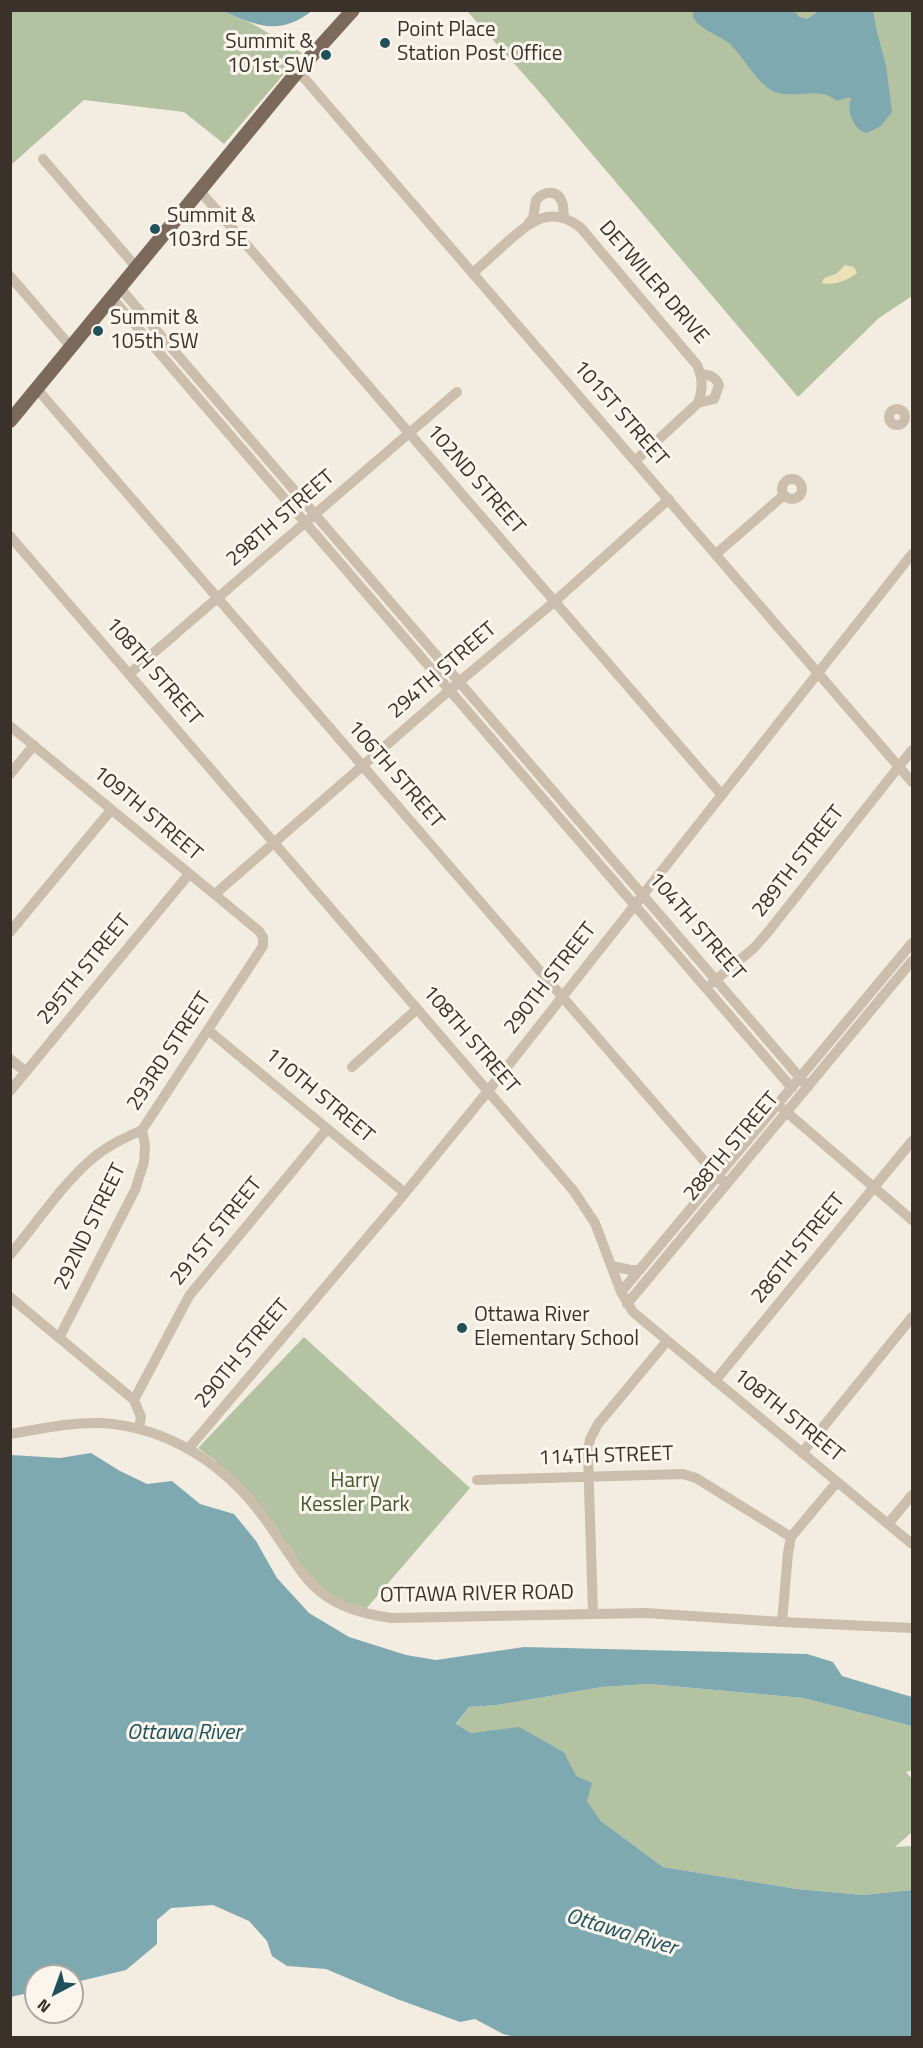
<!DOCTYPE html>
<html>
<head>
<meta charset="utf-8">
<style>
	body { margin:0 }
	#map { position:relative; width:923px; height:2048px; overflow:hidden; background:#f3ece0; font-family:"Titillium Web",sans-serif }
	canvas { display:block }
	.frame { position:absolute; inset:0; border:12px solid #3a312b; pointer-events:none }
	.north { position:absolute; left:24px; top:1964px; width:60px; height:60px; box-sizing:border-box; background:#faf6ed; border:2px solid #ada79f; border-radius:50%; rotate:221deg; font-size:16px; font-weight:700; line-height:24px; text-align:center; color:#3a312b }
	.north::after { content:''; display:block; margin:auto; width:21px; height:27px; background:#20515b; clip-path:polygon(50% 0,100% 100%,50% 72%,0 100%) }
</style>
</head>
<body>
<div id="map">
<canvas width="923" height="2048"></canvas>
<div class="frame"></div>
<div class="north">N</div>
</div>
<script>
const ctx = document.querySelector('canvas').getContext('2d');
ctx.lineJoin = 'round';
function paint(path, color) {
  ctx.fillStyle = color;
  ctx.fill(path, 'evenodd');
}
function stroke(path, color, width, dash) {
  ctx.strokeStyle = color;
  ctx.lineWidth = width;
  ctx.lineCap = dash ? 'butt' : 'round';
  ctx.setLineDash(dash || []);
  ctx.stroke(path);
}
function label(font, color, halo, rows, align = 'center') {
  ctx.font = font + ' "Titillium Web",sans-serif';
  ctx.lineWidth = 6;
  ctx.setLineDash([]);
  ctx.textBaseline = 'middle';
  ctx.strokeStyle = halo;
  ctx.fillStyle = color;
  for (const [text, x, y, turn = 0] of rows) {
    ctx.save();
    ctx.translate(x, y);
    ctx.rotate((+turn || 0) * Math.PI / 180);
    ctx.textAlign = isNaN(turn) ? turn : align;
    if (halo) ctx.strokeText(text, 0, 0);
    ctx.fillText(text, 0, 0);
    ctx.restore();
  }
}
paint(new Path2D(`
	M11,11h212l30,13 49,29 -78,91 -40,-32 -100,-12 -73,65z
	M467,11h445v285l-33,22 -81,79 -262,-309z
	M304,1337l166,151 -105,122 -29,-12 -18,-13 -103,-125 -17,-12z
	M649,1684l154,14 109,28v44l-6,2 6,7v53l-17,15 17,-1v44l-49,5 -66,-6 -134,-22 -62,-46 -14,-20 -23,-49 -45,-24 -48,5 -15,-8 13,-18 29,-2 104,-18z`), '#b3c2a0');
paint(new Path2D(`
	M845,265l9,2 3,6c-8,7 -25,13 -35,10l2,-5 12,-4z`), '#ede1b8');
paint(new Path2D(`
	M794,10l5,7 8,2 12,-8h54l4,21 9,34 6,46 -11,14 -14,7c-13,-2 -21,-22 -16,-34l-1,-2 -13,4c-16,-15 -40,-3 -59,-8 -19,-5 -34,-36 -48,-49 -11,-10 -31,-14 -37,-27v-6z
	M223,11h89c-33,25 -55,15 -89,0z
	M91,1453l29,18 27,13 25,-3 28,23 34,10 22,27 21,37 32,35 40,24 57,18 30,5 88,-13 283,7 26,8 9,14 70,21v29l-109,-28 -154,-14 -47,3 -104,18 -29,2 -13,17 15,9 48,-6 45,25 12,24 16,7 -5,18 14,20 62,46 134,22 66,6 49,-5v147h-397l-12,-3 -28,-15 -15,3 -63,-23 -71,-30 -39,-3 -15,-10 -5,-15 -18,-20 -36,-16 -42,3 -14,12v24l-31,26 -54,13v-7h-36v15l-25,6v-542l49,3z`), '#7fa9b0');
stroke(new Path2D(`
	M298,71l614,711
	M43,159l94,109
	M200,191l521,603
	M528,224l5,-6 3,-18c8,-9 21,-11 26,2 2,5 1,11 2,16
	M473,273c11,-10 21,-19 32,-29 24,-21 44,-40 75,-17l117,138c6,14 6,24 1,38l-63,58
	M10,276l61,71
	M120,288l688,799
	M112,298l680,790
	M37,389l681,788 9,7
	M698,403l16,-4 5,-14c-3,-8 -9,-10 -18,-11
	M889 417a8 8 0 1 1 16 0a8 8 0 1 1-16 0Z
	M782 489a10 10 0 1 1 20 0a10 10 0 1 1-20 0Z
	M10,536l563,654 22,33 26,69 12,20 279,232
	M716,554l68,-59
	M129,674l328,-282
	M10,726l249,205 4,6v9l-121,184c-17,8 -34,15 -49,28 -30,25 -57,66 -83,97
	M10,774l24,-29
	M215,894l244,-212 95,-80 115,-103
	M10,932l101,-122
	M712,983l42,-35 14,-16 144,-182
	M208,1030l197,163
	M10,1059l16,13
	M352,1067l65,-58
	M10,1091l179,-217
	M783,1109l129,111
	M612,1266l19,4h9
	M621,1292l291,-349
	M10,1297l124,103 7,17 -2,12
	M627,1304l285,-343
	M59,1338l76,-148 9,-28 1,-17 -3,-15
	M715,1381l197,-240
	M134,1400l55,-104 138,-167
	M10,1434c30,-5 61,-12 91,-11 68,4 125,42 164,96 42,58 47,88 126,99l255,-5 136,9 130,6
	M189,1448l216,-255 83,-102 424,-537
	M802,1453l110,-136
	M477,1480l206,-6 13,4 95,59
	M888,1524l24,-29
	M593,1613l-5,-159 2,-15 8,-15 69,-83
	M782,1622l6,-69 3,-16 46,-55`), '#cbbeac', 10);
stroke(new Path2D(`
	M10,421l288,-350 55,-61`), '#7b6a5c', 14);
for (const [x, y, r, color] of [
	[385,43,6,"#20515b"],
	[326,55,6,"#20515b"],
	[155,229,6,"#20515b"],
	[98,331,6,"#20515b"],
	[462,1328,6,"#20515b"]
]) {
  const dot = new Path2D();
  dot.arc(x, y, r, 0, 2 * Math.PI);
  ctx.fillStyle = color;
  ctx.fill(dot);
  stroke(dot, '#faf6ed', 2);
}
label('21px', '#3a312b', '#faf6ed', [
	["Point Place",397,31],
	["Station Post Office",397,55],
	["Summit &",314,43,"right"],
	["101st SW",314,67,"right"],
	["Summit &",167,217],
	["103rd SE",167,241],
	["Summit &",110,319],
	["105th SW",110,343],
	["Ottawa River",474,1316],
	["Elementary School",474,1340]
], 'left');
label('21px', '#3a312b', '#faf6ed', [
	["DETWILER DRIVE",653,283,49],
	["101ST STREET",620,414,49],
	["102ND STREET",475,480,49],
	["298TH STREET",281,519,-41],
	["294TH STREET",443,671,-41],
	["108TH STREET",153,672,49],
	["106TH STREET",395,775,49],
	["109TH STREET",147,814,40],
	["289TH STREET",799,862,-52],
	["104TH STREET",696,927,49],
	["295TH STREET",85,970,-51],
	["290TH STREET",551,979,-52],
	["108TH STREET",470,1040,49],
	["293RD STREET",170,1052,-57],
	["110TH STREET",319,1096,40],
	["288TH STREET",732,1147,-50],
	["292ND STREET",91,1227,-64],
	["291ST STREET",217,1232,-51],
	["286TH STREET",799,1249,-51],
	["290TH STREET",243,1354,-50],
	["108TH STREET",788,1416,39],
	["114TH STREET",606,1457,-2],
	["OTTAWA RIVER ROAD",477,1595,-1]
]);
label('21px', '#44582f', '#faf6ed', [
	["Harry",355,1482],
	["Kessler Park",355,1506]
]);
label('italic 22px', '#20515b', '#faf6ed', [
	["Ottawa River",184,1734],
	["Ottawa River",621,1933,17]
]);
</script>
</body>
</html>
